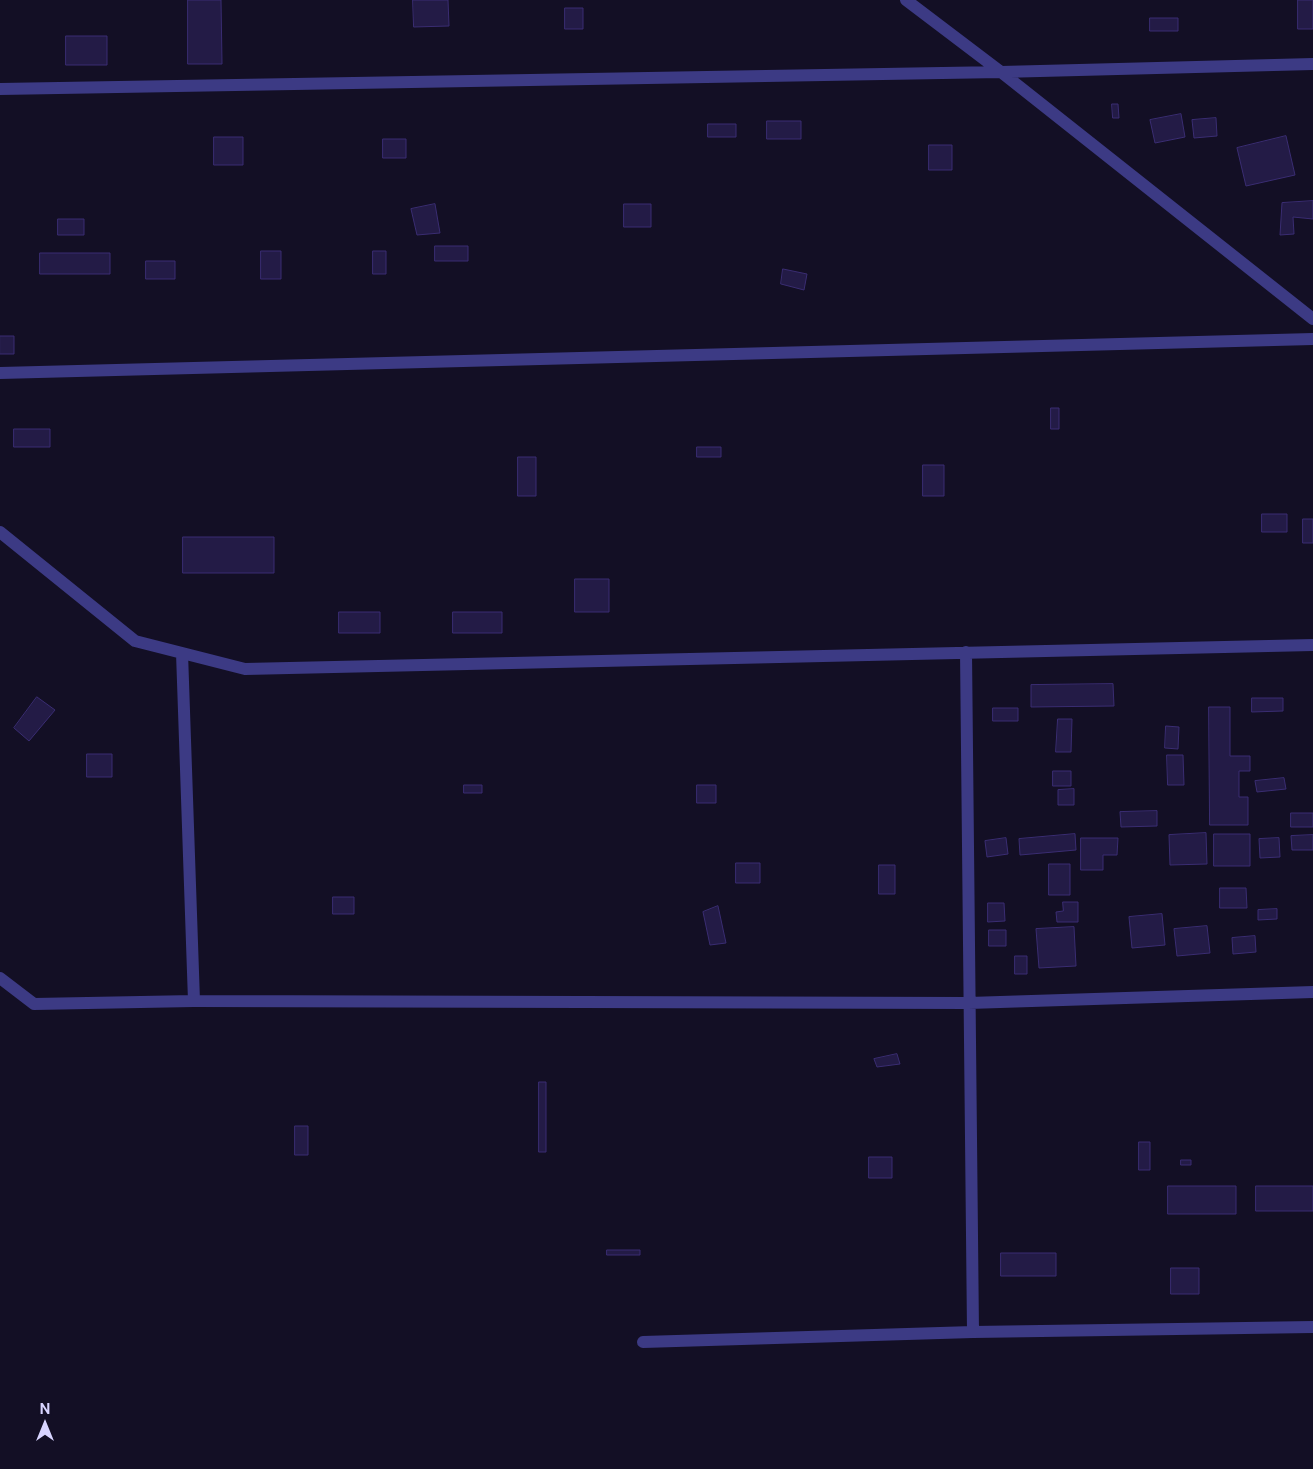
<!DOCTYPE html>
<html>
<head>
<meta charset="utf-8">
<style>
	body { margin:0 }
	#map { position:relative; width:1313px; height:1469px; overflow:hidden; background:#130f25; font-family:"Public Sans",sans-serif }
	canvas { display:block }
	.north { position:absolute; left:20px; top:1399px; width:50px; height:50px; -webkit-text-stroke:4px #130f25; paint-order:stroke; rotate:0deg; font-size:14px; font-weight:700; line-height:20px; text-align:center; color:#d8d4ff }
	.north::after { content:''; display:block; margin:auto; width:18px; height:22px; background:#d8d4ff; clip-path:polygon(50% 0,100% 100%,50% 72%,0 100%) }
</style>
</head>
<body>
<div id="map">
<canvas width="1313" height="1469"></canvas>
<div class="north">N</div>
</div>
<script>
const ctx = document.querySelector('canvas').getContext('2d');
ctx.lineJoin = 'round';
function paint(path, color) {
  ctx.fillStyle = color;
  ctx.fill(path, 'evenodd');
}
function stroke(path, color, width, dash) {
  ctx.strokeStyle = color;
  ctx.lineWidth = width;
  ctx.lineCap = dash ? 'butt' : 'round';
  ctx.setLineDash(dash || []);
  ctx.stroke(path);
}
const building = new Path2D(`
	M188,0h33l1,64h-34z
	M413,0h35l1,26 -35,1z
	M1298,0h15v29h-15z
	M565,8h18v21h-18z
	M1150,18h28v13h-28z
	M66,36h41v29h-41z
	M1112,104h6l1,14h-6z
	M1181,114l4,23 -30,6 -5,-23z
	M1216,118l1,18 -23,2 -2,-18z
	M767,121h34v18h-34z
	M708,124h28v13h-28z
	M1286,136l9,39 -49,11 -9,-38z
	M214,137h29v28h-29z
	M383,139h23v19h-23z
	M929,145h23v25h-23z
	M1313,201v18l-20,-2 1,17 -14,1 2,-32z
	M435,204l5,29 -23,2 -6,-26z
	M624,204h27v23h-27z
	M58,219h26v16h-26z
	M435,246h33v15h-33z
	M261,251h20v28h-20z
	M373,251h13v23h-13z
	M40,253h70v21h-70z
	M146,261h29v18h-29z
	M783,269l24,5 -3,16 -23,-6z
	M0,336h14v18h-14z
	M1051,408h8v21h-8z
	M14,429h36v18h-36z
	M697,447h24v10h-24z
	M518,457h18v39h-18z
	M923,465h21v31h-21z
	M1262,514h25v18h-25z
	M1303,519h10v24h-10z
	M183,537h91v36h-91z
	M575,579h34v33h-34z
	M339,612h41v21h-41z
	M453,612h49v21h-49z
	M1113,684l1,22 -83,1v-22z
	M37,697l18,13 -26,31 -15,-13z
	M1252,698h31v13l-31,1z
	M1209,707h21v49h20v15h-11v26h9v28h-38z
	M993,708h25v13h-25z
	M1058,719h14l-1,33h-15z
	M1166,726l13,1 -1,22 -13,-1z
	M87,754h25v23h-25z
	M1167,755h16l1,30h-16z
	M1053,771h18v15h-18z
	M1284,778l2,11 -29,3 -2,-11z
	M464,785h18v8h-18z
	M697,785h19v18h-19z
	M1074,789v16h-16v-15z
	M1157,811v15l-36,1 -1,-15z
	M1291,813h22v14h-22z
	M1206,833l1,31 -37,1 -1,-30z
	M1075,834l1,16 -56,5 -1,-16z
	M1214,834h36v32h-36z
	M1313,835v15h-21l-1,-14z
	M1006,838l2,16 -21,3 -2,-16z
	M1081,838h37l-1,17h-14v15h-22z
	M1279,838l1,19 -20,1 -1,-19z
	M736,863h24v20h-24z
	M1049,864h21v31h-21z
	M879,865h16v29h-16z
	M1220,888h26l1,20h-27z
	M333,897h21v17h-21z
	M1063,902h15v20h-21l-1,-10 7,-1z
	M988,903h16l1,18 -17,1z
	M718,906l8,37 -16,2 -7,-33z
	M1277,909v10l-19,1v-10z
	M1162,914l3,31 -33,3 -3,-31z
	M1207,926l3,27 -33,3 -3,-27z
	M1074,927l2,39 -37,2 -3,-39z
	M989,930h17v16h-17z
	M1255,936l1,16 -23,2 -1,-16z
	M1015,956h12v18h-12z
	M897,1054l3,10 -23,3 -3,-8z
	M539,1082h7v70h-7z
	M295,1126h13v29h-13z
	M1139,1142h11v28h-11z
	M869,1157h23v21h-23z
	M1181,1160h10v5h-10z
	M1168,1186h68v28h-68z
	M1256,1186h57v25h-57z
	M607,1250h33v5h-33z
	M1001,1253h55v23h-55z
	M1171,1268h28v26h-28z`);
paint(building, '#231b46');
stroke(building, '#3a2d72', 1);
stroke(new Path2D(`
	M906,0l95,72 312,247
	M0,89l1001,-17 312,-8
	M0,373l1313,-34
	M0,532l135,109 110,28 1068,-24
	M966,652l7,680
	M182,653l12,348
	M0,978l34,26 160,-3 775,2 344,-11
	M643,1342l330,-10 340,-5`), '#3c3a84', 12);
</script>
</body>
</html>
